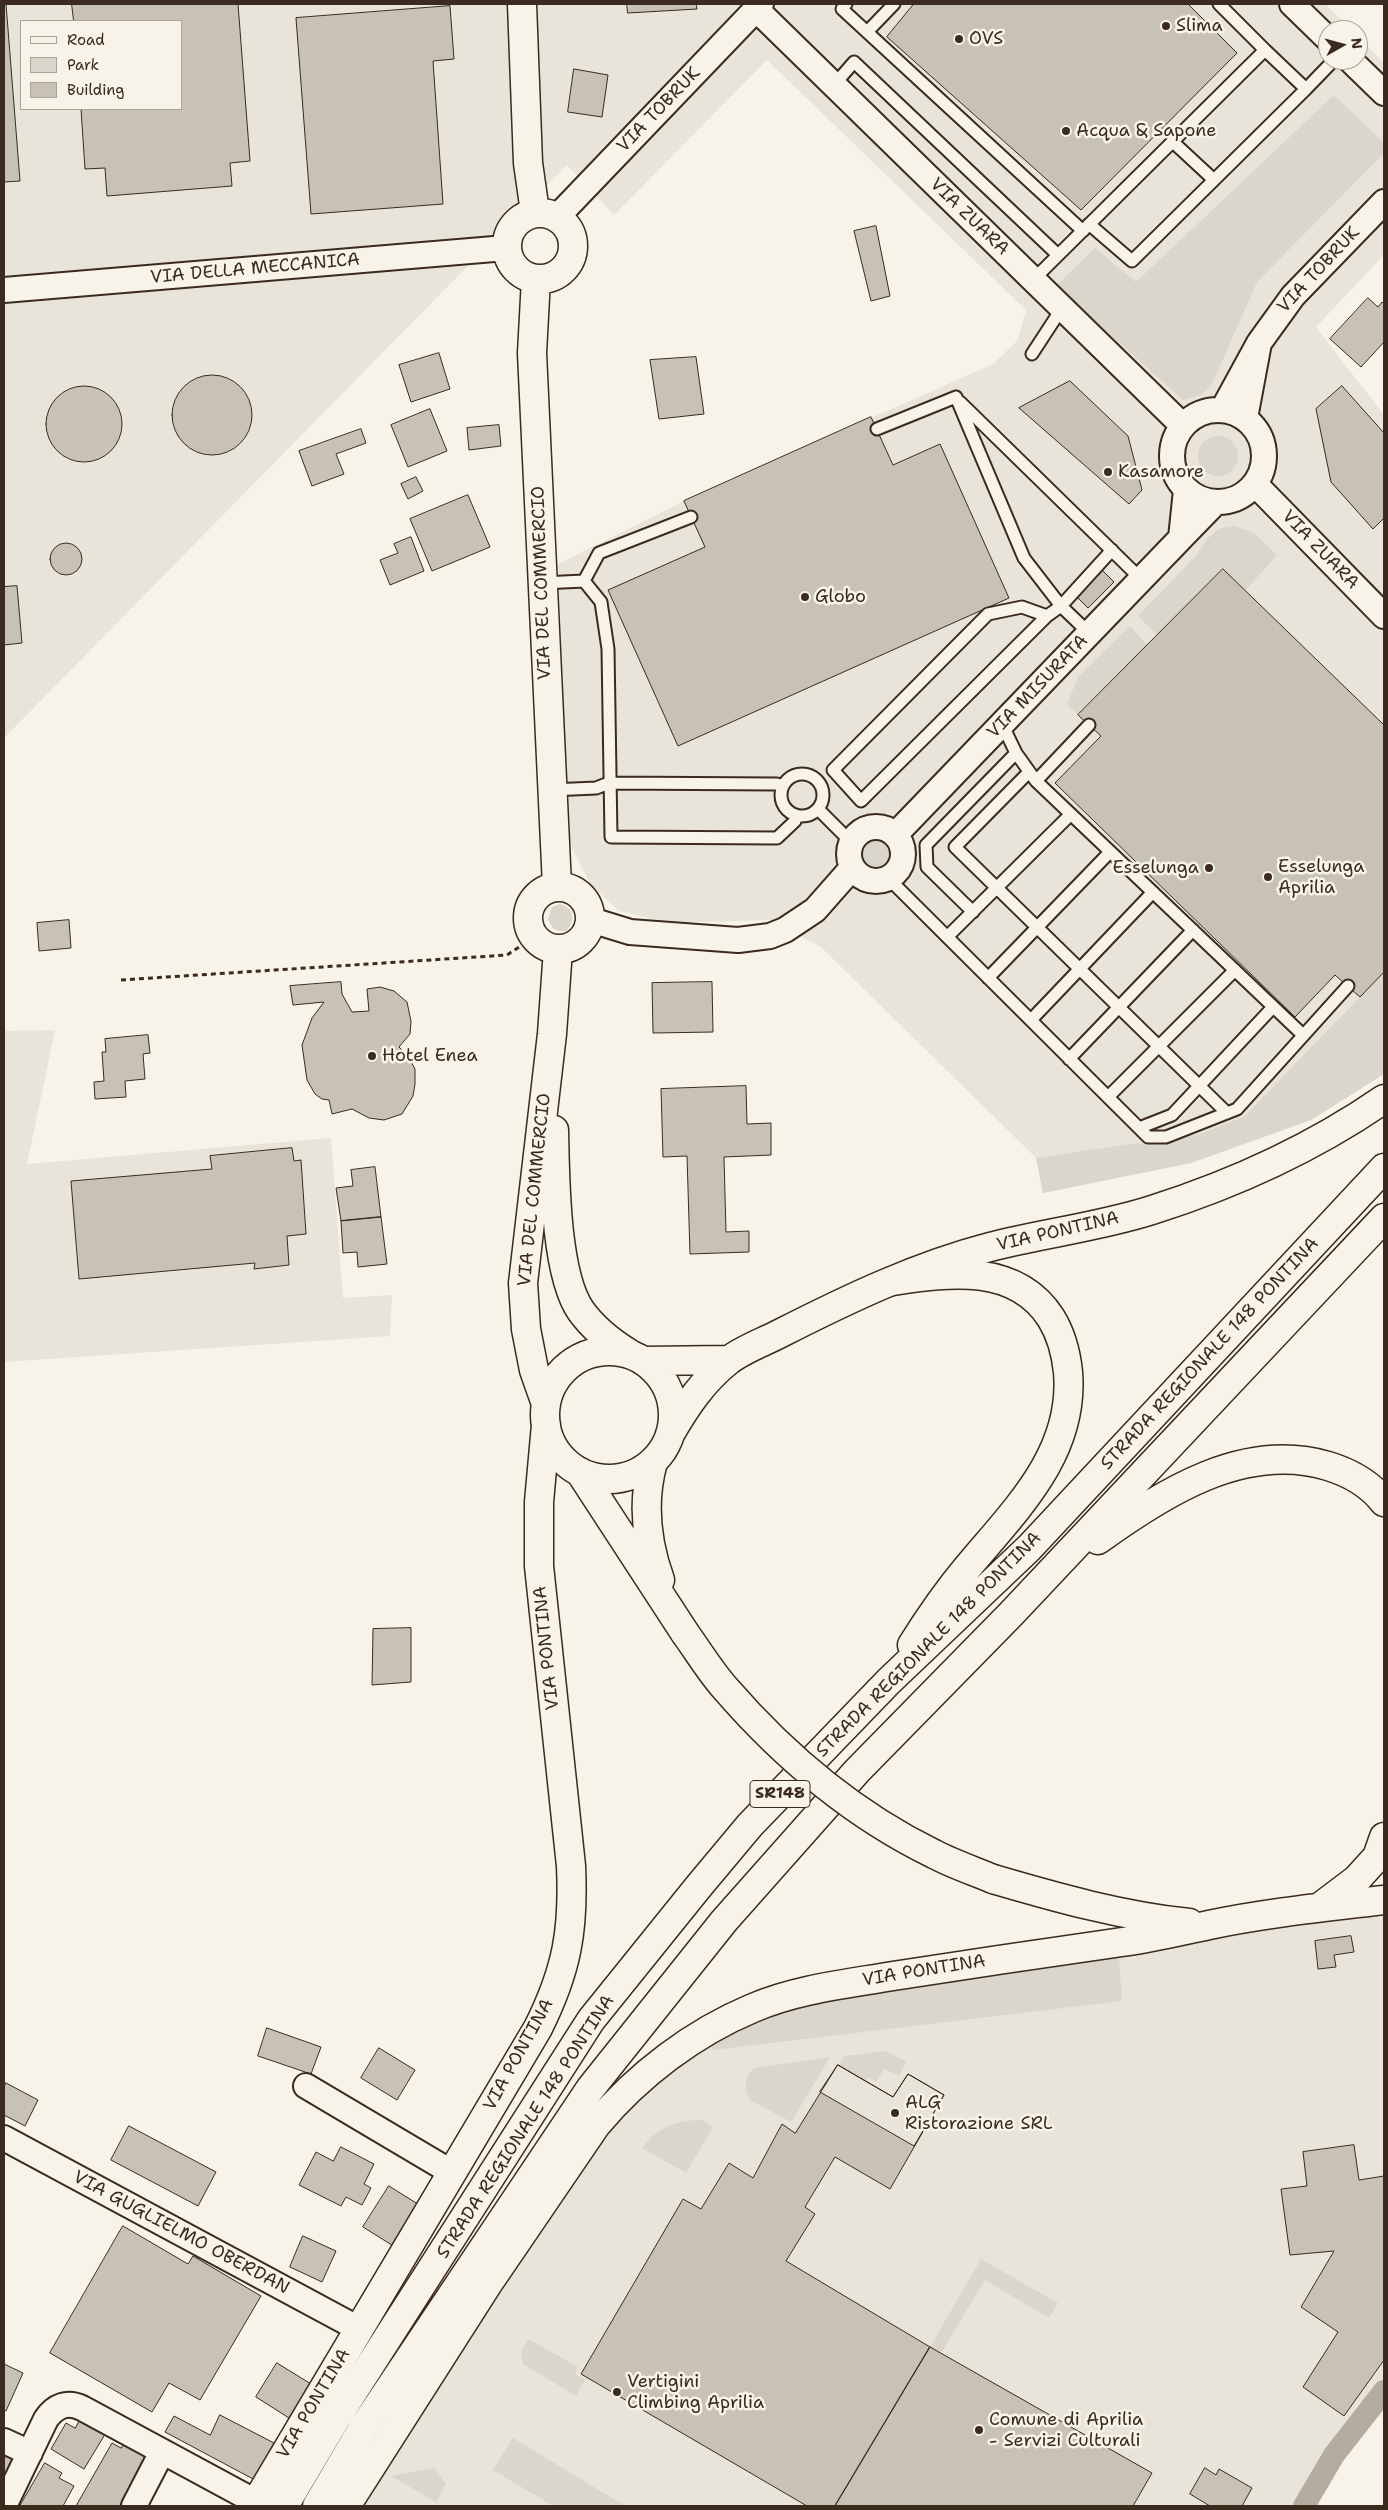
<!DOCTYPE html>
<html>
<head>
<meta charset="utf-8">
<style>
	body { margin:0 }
	#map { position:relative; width:1388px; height:2510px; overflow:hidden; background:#f7f3e8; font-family:"Shantell Sans",sans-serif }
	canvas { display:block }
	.frame { position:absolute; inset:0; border:5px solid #3b2a1e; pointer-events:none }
	.legend { position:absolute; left:20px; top:20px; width:162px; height:90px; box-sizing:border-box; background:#f7f3e8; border:1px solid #aca397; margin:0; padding:6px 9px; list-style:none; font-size:15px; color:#3b2a1e }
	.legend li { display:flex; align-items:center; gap:10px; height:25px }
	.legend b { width:25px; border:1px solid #aca397 }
	.north { position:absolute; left:1318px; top:20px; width:50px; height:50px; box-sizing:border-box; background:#f7f3e8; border:1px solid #aca397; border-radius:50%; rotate:83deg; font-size:14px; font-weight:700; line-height:20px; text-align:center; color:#3b2a1e }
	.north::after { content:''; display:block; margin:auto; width:18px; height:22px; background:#3b2a1e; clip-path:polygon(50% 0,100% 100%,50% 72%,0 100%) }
</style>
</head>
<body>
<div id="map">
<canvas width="1388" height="2510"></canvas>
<div class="frame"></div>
<ul class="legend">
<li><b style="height:6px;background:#f7f3e8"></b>Road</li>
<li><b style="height:14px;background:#dbd6cb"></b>Park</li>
<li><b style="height:14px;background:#c8c1b6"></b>Building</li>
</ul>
<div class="north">N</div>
</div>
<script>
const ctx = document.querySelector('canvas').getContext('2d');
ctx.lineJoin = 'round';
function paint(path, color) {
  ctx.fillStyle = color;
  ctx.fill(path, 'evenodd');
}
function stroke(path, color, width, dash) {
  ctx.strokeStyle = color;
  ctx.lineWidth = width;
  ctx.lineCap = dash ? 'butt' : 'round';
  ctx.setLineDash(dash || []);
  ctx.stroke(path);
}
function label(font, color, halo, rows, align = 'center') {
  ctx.font = font + ' "Shantell Sans",sans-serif';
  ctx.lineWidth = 5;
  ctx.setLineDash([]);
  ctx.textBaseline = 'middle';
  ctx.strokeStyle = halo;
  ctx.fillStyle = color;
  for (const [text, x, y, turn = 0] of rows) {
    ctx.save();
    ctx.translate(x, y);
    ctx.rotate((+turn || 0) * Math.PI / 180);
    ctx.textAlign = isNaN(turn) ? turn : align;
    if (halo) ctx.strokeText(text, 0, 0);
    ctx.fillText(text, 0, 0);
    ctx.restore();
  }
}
paint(new Path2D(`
	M4,4h1321l27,26h-24v30h30v-24l26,27v192l-68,72 68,88v659l-73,46 -120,43 -148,30 -7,-35 -215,-211 -50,-27 -101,3 -51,-12 -29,-27 -24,-48 -8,-272 126,-63 309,-137 25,-24 8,-30 -259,-250 -153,155 -47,-50 -563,573zM21,21h160v88h-160z
	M55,1030l-28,134 304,-26 12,160 49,-3 -2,41 -386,26v-331z
	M1384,1914v477l-50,64 -30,51h-967l255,-392 198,-116 224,-34z`), '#e9e4d9');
paint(new Path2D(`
	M1334,95l50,48v10l-127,129 -45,102 -11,11 -18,5 -127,-114 39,-38 41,34z
	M1198 456a20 20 0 1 1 40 0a20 20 0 1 1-40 0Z
	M1235,526l19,7 23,22 -32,36 -23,-22 -65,66 -19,-19 57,-59 14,-20 12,-9z
	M1130,626l17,19 -69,70 -11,-11 11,-27z
	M859 854a17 17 0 1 1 34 0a17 17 0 1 1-34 0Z
	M560,904c15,5 15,15 7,27 -11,1 -15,-2 -19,-12l4,-12z
	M1384,972v102l-73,46 -120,43 -148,30 -7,-35 101,-15 21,2 45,-12 42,-17z
	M1119,1957l3,44 -409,49 -2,-4 31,-17 38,-15 -2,-5 91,-18z
	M887,2051l19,11 -7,14 -15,-7 -8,13 -8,-5 -4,4 -25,-16 5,-9z
	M830,2057l-39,65 -41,-22c-6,-11 -6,-24 4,-32z
	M702,2120l11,7 -27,46 -44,-25c16,-21 35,-28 60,-28z
	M981,2259l77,44 -9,15 -64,-38 -44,73 -11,-6z
	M529,2339l49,28 -3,7 10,6 -9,16 -53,-32 -2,-13z
	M513,2438l109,66 -1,2h-68l-60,-36z
	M435,2468l11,16 -10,18 -45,-26z`), '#dbd6cb');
stroke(new Path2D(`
	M1304,2506l30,-51 50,-64`), '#b4aca0', 22);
const building = new Path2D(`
	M4,4h2l14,177 -16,1z
	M72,4h166l12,157 -20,2 2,23 -125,10 -2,-28 -20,1 -4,-60h100v-88h-107z
	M627,4h69l1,5 -69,4z
	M914,4h274l49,49 -156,157 -194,-173z
	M450,6l4,53 -21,2 10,143 -132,10 -15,-196z
	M574,69l34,6 -6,42 -34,-5z
	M876,226l14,70 -19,5 -17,-70z
	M1368,298l10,9 4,-5 2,2v38l-23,25 -31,-28z
	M439,353l11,36 -39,13 -12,-37z
	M696,357l8,57 -45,5 -9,-59z
	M172 415a40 40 0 1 1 80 0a40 40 0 1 1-80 0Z
	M1070,381l58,55 14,54 -13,14 -110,-96z
	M46 424a38 38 0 1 1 76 0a38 38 0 1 1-76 0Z
	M1342,386l42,47v85l-11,11 -42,-47 -15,-73z
	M430,409l17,42 -39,16 -17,-42z
	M871,417l22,48 47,-21 69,154 -331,148 -70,-156 97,-43 -21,-46z
	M499,425l2,21 -32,4 -2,-22z
	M361,429l5,14 -30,11 8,20 -32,12 -13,-35z
	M416,477l7,14 -15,8 -7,-15z
	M468,495l22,52 -58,24 -22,-52z
	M411,537l13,34 -34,14 -10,-25 18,-7 -4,-9z
	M50 559a16 16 0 1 1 32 0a16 16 0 1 1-32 0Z
	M1223,569l161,156v247l-24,25 -25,-22 -40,42 -240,-234 46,-47 -23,-21z
	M1102,570l12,12 -26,26 -12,-12z
	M17,586l5,57 -18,2v-58z
	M69,920l2,28 -32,3 -2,-28z
	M341,982l1,12 10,18 17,-1 -2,-22 13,-2 14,4 13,11 4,19 -1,13 -11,13 9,9 7,13v15l-2,12 -11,18 -18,6 -15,-2 -17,-9 -20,5 -3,-14 -7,-1 -7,-5 -8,-14 -5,-35 10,-27 12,-16 -31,3 -3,-19z
	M712,982l1,50 -60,1 -1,-50z
	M148,1035l2,18 -7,1 2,25 -20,2 1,16 -31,2 -1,-17 10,-1 -2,-29h4l-1,-13z
	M746,1086l1,38 24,-1v32l-47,2 2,75 23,-1v21l-59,2 -3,-98 -24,1 -2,-68z
	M292,1148l2,13 7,-1 5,74 -19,2 2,29 -35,4 1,-6 -176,16 -8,-98 141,-12 -2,-13z
	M375,1167l6,50 -40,4 -5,-33 17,-2 -2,-16z
	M381,1217l6,47 -29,3 -1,-15 -14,1 -2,-32z
	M411,1628v54l-39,3 1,-56z
	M1351,1936l3,16 -20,3 2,12 -18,2 -3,-28z
	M267,2028l54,19 -10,27 -53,-18z
	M379,2048l36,22 -18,30 -36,-22z
	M838,2065l55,32 15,-23 36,21 -54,94 -55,-32 -30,50 10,7 -29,47 144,86 -95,159h-28l-226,-132 102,-175 18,10 28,-46 24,15 29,-54 13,9z
	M838,2065l55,32 15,-23 36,21 -30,51 -94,-54z
	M6,2083l32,17 -13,26 -21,-11v-27z
	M129,2126l87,46 -18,34 -87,-46z
	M1354,2145l5,35 25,-4v184l-40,56 -41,-29 35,-55 -37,-25 33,-56 -44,4 -9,-66 26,-3 -4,-34z
	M341,2147l33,17 -10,20 7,4 -9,17 -16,-8 -5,9 -42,-21 17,-33 17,9z
	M389,2186l32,20 -26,41 -32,-20z
	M123,2226l65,38 5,-8 68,40 -61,104 -31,-17 -17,29 -102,-59z
	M303,2236l33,15 -14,31 -32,-15z
	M930,2347l222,126 -19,33h-298z
	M277,2363l34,21 -22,34 -33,-21z
	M4,2364l19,9 -17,38 -2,-1z
	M220,2415l54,28 -19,37 -90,-48 9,-16 36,19z
	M82,2416l25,15 -23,38 -33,-20 15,-26 9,5z
	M126,2440l24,13 -30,53h-44l36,-63 9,5z
	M4,2452l16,7 -16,33z
	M45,2463l17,10 -3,5 15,8 -11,20h-43z
	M1205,2468l11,7 3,-6 33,19 -10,18h-32l-20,-12z`);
paint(building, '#c8c1b6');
stroke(building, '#3b2a1e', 1);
const service = new Path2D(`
	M846,4l-4,5 241,222
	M867,32l27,-28
	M834,85l20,-23 204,193
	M1306,89l28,-29
	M1173,142l41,38 92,-91 -41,-39
	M1089,224l43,37 82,-81
	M1033,280l232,-230 -46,-46
	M1032,354l30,-46
	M956,397l68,161 37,48 28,27
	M960,402l181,177
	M877,429l79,-32
	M584,581l17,21 7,47 3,188 166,1 18,-17 1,-6
	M542,583l42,-2 15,-28 92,-36
	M1047,616l-25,-9 -34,7 -155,156 28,31 186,-185 14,-10 51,-56
	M1002,724l14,29 20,28 267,254
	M1029,772l-74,75 272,266
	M781 795a21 21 0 1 1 42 0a21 21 0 1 1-42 0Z
	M1036,781l53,-56
	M551,790l45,-2 13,-5 168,1 6,2
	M818,809l33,33
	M888,878l260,259h18l71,-28 111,-123
	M973,912l-46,-45 -1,-22 90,-92
	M947,937l124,-123
	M988,978l122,-126
	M1031,1020l122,-128
	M1069,1059l124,-129
	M1108,1097l127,-127
	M1139,1128l33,-13 101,-108`);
const minor = new Path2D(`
	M1292,4l36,35
	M756,9l427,417
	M1350,60l34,33
	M557,217l204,-213
	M4,290l502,-42
	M1259,343l34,-47 91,-94
	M1223,409l36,-66 -14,75
	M1172 456a46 46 0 1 1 92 0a46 46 0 1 1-92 0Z
	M1255,484l129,132
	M1186,490l-5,48 35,-36
	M849 854a27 27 0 1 1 54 0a27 27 0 1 1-54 0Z
	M895,835l286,-297
	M591,920l39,12 108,8 32,-4 15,-6 30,-20 37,-42
	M306,2086l145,86
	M4,2138l355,191
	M4,2441l26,12
	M4,2506l42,-87c9,-13 21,-18 36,-11l174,94
	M134,2506l28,-54`);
const tertiary = new Path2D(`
	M522,4l6,159 7,49
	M507 246a33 33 0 1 1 66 0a33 33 0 1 1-66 0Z
	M536,279l-4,74 25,533
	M528 918a31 31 0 1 1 62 0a31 31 0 1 1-62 0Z
	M554,1130c1,46 1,144 27,181 13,18 31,32 49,43
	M545 1415a64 64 0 1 1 128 0a64 64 0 1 1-128 0Z
	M644,1361l85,-1
	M546,1404l-12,-34 -8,-41 -3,-46 29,-249 6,-85
	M670,1434c16,-28 33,-53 58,-73 15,-12 36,-19 53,-28 67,-34 136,-67 209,-86 54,-14 109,-20 162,-37 82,-26 161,-62 232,-111
	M653,1462c-11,39 -7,79 7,118
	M580,1472l105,161
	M993,1879c65,19 129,37 196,44
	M1320,1907l37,-28 20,-22 7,-20
	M254,2506l284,-478c29,-58 36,-98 33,-162l-32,-300v-64l7,-77
	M346,2506l143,-224 107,-157c42,-50 97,-92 157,-117 44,-19 93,-24 140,-32 76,-12 153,-23 229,-34 30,-4 58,-11 87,-17 58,-12 117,-18 175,-25`);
const trunk = new Path2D(`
	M892,1281c55,-8 123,-19 159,37 10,16 15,35 17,54 7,82 -53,138 -101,196 -20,24 -38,50 -55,77
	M1098,1540c65,-47 146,-99 230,-74 23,7 42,18 56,36
	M284,2506l51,-86 256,-400 108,-134 51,-61 139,-144 140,-133 355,-380
	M317,2506l46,-78 227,-339 134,-168 133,-150 154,-157 373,-396`);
stroke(service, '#3b2a1e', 15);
stroke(minor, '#3b2a1e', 28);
stroke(tertiary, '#3b2a1e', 31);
stroke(trunk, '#3b2a1e', 31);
stroke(new Path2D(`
	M121,980l386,-25 27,-18`), '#3b2a1e', 3, [5, 4]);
stroke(service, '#f7f3e8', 11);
stroke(minor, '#f7f3e8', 24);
stroke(tertiary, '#f7f3e8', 28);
stroke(trunk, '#f7f3e8', 28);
const tertiaryBridge = new Path2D(`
	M685,1633c13,18 25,38 40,55 58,67 129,127 209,166 19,10 40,17 59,25`);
stroke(tertiaryBridge, '#3b2a1e', 31, []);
stroke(tertiaryBridge, '#f7f3e8', 28);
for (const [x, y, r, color] of [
	[1166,26,5,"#3b2a1e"],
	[959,39,5,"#3b2a1e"],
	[1066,131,5,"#3b2a1e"],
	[1108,472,5,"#3b2a1e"],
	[805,597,5,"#3b2a1e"],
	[1209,868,5,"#3b2a1e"],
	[1268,877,5,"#3b2a1e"],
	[372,1056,5,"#3b2a1e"],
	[895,2113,5,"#3b2a1e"],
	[617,2392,5,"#3b2a1e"],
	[979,2430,5,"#3b2a1e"]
]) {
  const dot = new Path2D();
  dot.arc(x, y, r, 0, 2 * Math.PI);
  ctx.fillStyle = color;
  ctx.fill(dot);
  stroke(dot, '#f7f3e8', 2);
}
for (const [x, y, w] of [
	[780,1794,60]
]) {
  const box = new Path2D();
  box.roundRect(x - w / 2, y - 13.5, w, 27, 4);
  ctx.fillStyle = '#f7f3e8';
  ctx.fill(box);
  stroke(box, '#3b2a1e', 1);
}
label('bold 16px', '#3b2a1e', null, [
	["SR148",780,1794]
]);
label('18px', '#3b2a1e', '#f7f3e8', [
	["Slima",1176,26],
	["OVS",969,39],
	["Acqua & Sapone",1076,131],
	["Kasamore",1118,472],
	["Globo",815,597],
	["Esselunga",1278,867],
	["Aprilia",1278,888],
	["Esselunga",1199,868,"right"],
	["Hotel Enea",382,1056],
	["ALG",905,2103],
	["Ristorazione SRL",905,2124],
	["Vertigini",627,2382],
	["Climbing Aprilia",627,2403],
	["Comune di Aprilia",989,2420],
	["- Servizi Culturali",989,2441]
], 'left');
label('18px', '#3b2a1e', '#f7f3e8', [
	["VIA TOBRUK",659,110,-46],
	["VIA ZUARA",969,217,44],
	["VIA DELLA MECCANICA",255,269,-5],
	["VIA TOBRUK",1319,270,-47],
	["VIA ZUARA",1320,550,46],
	["VIA DEL COMMERCIO",542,583,-92],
	["VIA MISURATA",1038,687,-46],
	["VIA DEL COMMERCIO",535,1190,-84],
	["VIA PONTINA",1058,1232,-13],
	["STRADA REGIONALE 148 PONTINA",1210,1354,-47],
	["STRADA REGIONALE 148 PONTINA",929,1645,-45],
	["VIA PONTINA",547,1648,-96],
	["VIA PONTINA",924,1971,-9],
	["VIA PONTINA",519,2055,-61],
	["STRADA REGIONALE 148 PONTINA",526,2127,-57],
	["VIA GUGLIELMO OBERDAN",181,2233,28],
	["VIA PONTINA",314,2404,-59]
]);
</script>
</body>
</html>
